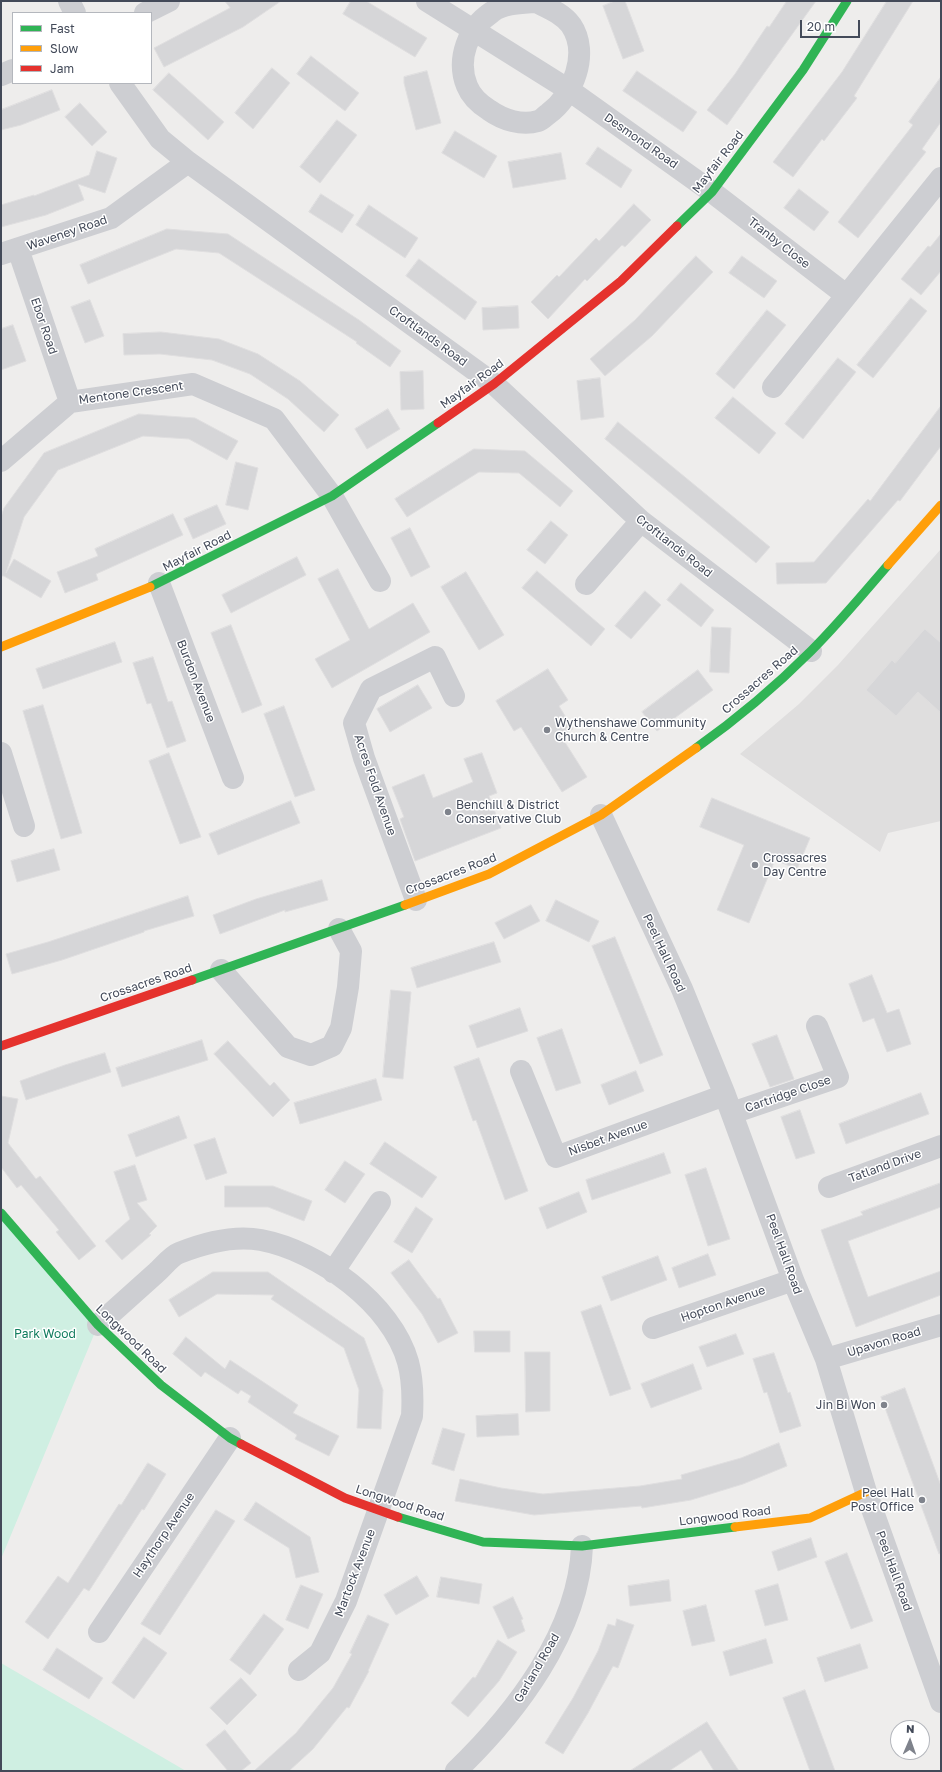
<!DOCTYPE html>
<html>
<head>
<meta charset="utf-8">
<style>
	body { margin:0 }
	#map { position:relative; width:942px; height:1772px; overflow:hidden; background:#eeedec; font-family:"Golos Text",sans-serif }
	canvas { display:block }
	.frame { position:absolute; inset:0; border:2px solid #434a59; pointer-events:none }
	.legend { position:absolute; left:12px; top:12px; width:140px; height:72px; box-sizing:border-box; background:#fff; border:1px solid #b4b7bd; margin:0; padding:5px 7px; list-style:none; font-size:12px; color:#434a59 }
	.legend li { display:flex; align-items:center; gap:8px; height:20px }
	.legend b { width:20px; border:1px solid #b4b7bd }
	.north { position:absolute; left:890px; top:1720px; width:40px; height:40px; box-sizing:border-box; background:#fff; border:1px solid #b4b7bd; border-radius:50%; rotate:2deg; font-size:11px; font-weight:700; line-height:16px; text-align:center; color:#434a59 }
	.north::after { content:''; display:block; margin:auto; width:14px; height:18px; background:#7f838c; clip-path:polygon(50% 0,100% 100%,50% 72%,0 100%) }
	.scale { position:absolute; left:800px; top:20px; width:60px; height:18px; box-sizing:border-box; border:2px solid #434a59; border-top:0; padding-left:5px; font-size:12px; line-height:14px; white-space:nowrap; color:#434a59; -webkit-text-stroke:3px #fff; paint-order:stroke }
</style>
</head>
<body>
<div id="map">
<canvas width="942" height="1772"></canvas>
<div class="frame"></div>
<ul class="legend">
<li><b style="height:5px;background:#30b455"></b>Fast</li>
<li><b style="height:5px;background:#ff9f0a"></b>Slow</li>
<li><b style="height:5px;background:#e5322d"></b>Jam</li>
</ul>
<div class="north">N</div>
<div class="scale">20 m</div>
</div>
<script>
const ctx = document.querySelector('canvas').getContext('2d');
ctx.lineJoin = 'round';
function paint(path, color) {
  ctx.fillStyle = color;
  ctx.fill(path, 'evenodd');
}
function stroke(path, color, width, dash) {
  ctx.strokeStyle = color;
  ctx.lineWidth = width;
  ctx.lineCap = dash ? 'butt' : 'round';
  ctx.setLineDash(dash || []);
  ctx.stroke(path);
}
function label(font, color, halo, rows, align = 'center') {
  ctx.font = font + ' "Golos Text",sans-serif';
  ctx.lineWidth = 3;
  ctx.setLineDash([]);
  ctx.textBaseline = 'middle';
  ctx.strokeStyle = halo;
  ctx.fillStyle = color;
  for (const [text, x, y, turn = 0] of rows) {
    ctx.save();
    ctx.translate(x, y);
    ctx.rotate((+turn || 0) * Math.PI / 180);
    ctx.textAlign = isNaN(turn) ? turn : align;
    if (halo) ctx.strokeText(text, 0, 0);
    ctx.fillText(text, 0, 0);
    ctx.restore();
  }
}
paint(new Path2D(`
	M941,549v272l-53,12 -8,19 -140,-98 59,-50 39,-39z`), '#dfdede');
paint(new Path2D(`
	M1,1213l97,112 -97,234z
	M1,1663l185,108h-185z`), '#cfefe2');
const building = new Path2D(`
	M225,1h56l-38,26 -79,40 -10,-19 76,-40z
	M351,1h15l61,37 -12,19 -72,-43z
	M615,1h10l19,50 -21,8 -20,-53z
	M787,1h29l-89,124 -20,-15 28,-36 32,-48 2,1z
	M887,1h26l-59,95 3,2 -33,43 -2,-2 -29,38 -20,-15 69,-90z
	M311,56l48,37 -14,18 -48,-37z
	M272,68l18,15 -37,46 -18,-16z
	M427,71l14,52 -25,7 -12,-47v-6z
	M637,71l60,41 -14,20 -60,-41z
	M169,73l55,49 -16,18 -55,-50z
	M941,77v45l-19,27 4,3 -68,86 -20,-16 75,-97 -4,-3z
	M52,90l8,20 -39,15 -20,5v-20z
	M80,103l27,29 -15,14 -27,-29z
	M337,120l20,15 -37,48 -20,-16z
	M455,131l42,25 -13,22 -42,-25z
	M598,147l34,23 -11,18 -35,-24z
	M97,151l20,7 -12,35 -27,-9 6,16 -38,15 -45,12v-22l33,-10v1l55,-21z
	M561,153l5,26 -53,9 -5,-26z
	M799,189l30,23 -15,19 -30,-23z
	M321,194l33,21 -12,18 -33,-21z
	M634,204l17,16 -26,27 -3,-2 -35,36 -2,-2 -37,40 -17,-17 26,-27 2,2 37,-39 3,3z
	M369,205l49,33 -13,20 -49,-33z
	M167,229l61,5 131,86 42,31 -11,16 -34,-24 1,-1 -138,-89 -43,-4 -88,35 -8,-19z
	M941,234v37l-20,24 -20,-16 27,-33 2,1z
	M696,256l17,16 -61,64 -47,40 -15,-17 45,-39z
	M742,256l35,25 -13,17 -35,-25z
	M419,259l58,43 -12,18 -59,-44z
	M911,298l16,13 -54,67 -16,-13z
	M90,300l14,36 -19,7 -14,-36z
	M518,306l1,22 -36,2 -1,-22z
	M767,310l19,15 -52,64 -18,-15z
	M13,325l13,36 -25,9v-41z
	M161,332l58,7 39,15 42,27 39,34 -15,17 -36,-33 -38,-25 -38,-14 -52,-6 -36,1 -1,-21z
	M838,358l18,14 -53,67 -18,-15z
	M423,371l1,38 -23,1 -1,-38z
	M600,378l4,39 -23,3 -4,-39z
	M733,397l43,36 -17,21 -44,-36z
	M941,406v40l-41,55 -2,-1 -72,83 -49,1 -1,-21 38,-1 54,-63 2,2z
	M388,409l12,20 -33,20 -12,-20z
	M139,414l56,4 43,23 -11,19 -38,-21 -46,-3 -85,34 -34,47 -18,56 8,-14 37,22 -10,17 -37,-22h-3v-59l3,-9 40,-55z
	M618,422l152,125 -14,16 -151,-124z
	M474,449l51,2 48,40 -13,16 -41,-34 -40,-1 -72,45 -12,-18z
	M236,462l22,6 -10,42 -22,-5z
	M217,505l9,19 -33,15 -9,-20z
	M173,514l10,21 -87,39 2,6 -33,13 -8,-21 41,-16 -3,-7z
	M551,521l17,14 -23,29 -18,-14z
	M410,528l20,39 -19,10 -20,-39z
	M297,557l9,18 -75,38 -9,-18z
	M338,569l31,60 44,-26 17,29 -98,56 -17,-29 35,-19 -32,-61z
	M537,571l68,58 -14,17 -69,-58z
	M466,572l38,63 -25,15 -38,-63z
	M681,583l33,27 -13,17 -34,-27z
	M645,591l16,14 -30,34 -16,-13z
	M231,625l31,80 -20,8 -31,-80z
	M712,627l19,1 -2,45 -19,-1z
	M925,629l16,14v70l-23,-21 -22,24 -30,-26 26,-30 3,3z
	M115,642l7,20 -79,27 -7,-20z
	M153,657l15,45 4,-1 14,40 -19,7 -16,-45 -4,1 -14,-41z
	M548,669l20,31 -9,6 14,23 -12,7 26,41 -25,15 -41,-65 -7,4 -18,-30z
	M698,670l15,20 -56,41 -15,-19z
	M418,685l14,23 -42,24 -13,-23z
	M43,705l39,128 -21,6 -38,-128z
	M284,706l31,84 -20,7 -31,-83z
	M169,753l32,84 -21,7 -31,-83z
	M482,753l15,40 -8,3 12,32 -86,33 -15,-42 4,-2 -12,-30 32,-13 9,24 40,-16 -9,-23z
	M712,798l98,40 -13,31 -22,-9 -26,63 -32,-13 27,-65 -44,-18z
	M291,801l9,22 -82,32 -9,-21z
	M54,849l6,21 -43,12 -6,-21z
	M322,880l6,20 -43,12v-2l-65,24 -7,-19 43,-16z
	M188,896l6,20 -50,15v1l-82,28 -50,14 -6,-20 42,-12z
	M556,900l43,21 -10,21 -43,-21z
	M531,905l9,16 -36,18 -9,-16z
	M615,937l48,118 -23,9 -48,-118z
	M494,942l7,20 -84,26 -6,-20z
	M872,975l15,38 12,-4 12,35 -24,8 -13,-34 -11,4 -14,-38z
	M391,990l20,2 -8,87 -20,-2z
	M520,1008l8,23 -51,17 -8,-22z
	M562,1029l19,54 -25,8 -19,-53z
	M777,1035l17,44 -24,8 -18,-43z
	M202,1040l6,20 -86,27 -6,-19z
	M228,1041l42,45 4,-4 16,18 -17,17 -59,-63z
	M105,1053l6,19 -85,28 -6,-19 45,-16z
	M479,1058l49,133 -23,9 -29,-80 -3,1 -19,-54z
	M636,1071l8,20 -35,14 -8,-20z
	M376,1079l6,21 -82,24 -6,-21z
	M921,1093l8,21 -83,30 -7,-20z
	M1,1096l17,3 -10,44 28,36 4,-3 56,70 -17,14 -23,-28 3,-2 -38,-45 -4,3 -16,-21z
	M800,1110l15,43 -19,6 -15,-42z
	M179,1116l8,22 -51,19 -8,-22z
	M215,1138l12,35 -21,7 -12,-35z
	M385,1142l52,35 -15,21 -52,-34z
	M664,1153l7,20 -79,27 -6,-20z
	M345,1161l20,13 -20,29 -20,-13z
	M135,1165l12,35 -10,3 20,23 -8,8 2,1 -29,25 -17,-19 25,-22 -16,-47z
	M706,1168l24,71 -22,7 -23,-71z
	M941,1183v24l-93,34 20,56 73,-26v24l-85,32 -35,-97 42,-15 -2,-3z
	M225,1186h48l39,15 -8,20 -36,-14h-43z
	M579,1192l8,20 -40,17 -8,-21z
	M416,1207l17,12 -21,34 -18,-11z
	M708,1254l8,21 -37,13 -7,-20z
	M658,1256l9,24 -56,21 -9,-24z
	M409,1260l29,39 2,-1 18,35 -20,10 -16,-29 -31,-41z
	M213,1272h55l96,66 19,52 -2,39 -24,-1 2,-38 -15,-42 -73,-49 3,-4 -57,-1 -38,23 -10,-17z
	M601,1305l30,84 -21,7 -29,-84z
	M474,1331h36v21h-35z
	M736,1334l8,20 -37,13 -8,-20z
	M186,1337l39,32 5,-9 68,45 -5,8 46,23 -10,20 -34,-17 2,-4 -49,-33 3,-6 -10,-6 -3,4 -33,-22 -4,5 -28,-23z
	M525,1352h25v59l-24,1z
	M774,1353l14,40 2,-1 11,34 -21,7 -13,-41 -3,1 -11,-34z
	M693,1364l9,25 -51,19 -10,-24z
	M905,1388l36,98v67l-2,1 -58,-157z
	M518,1414l1,21 -42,2 -1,-21z
	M443,1428l22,6 -11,37 -22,-7z
	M779,1443l8,23 -44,18 -52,16 -49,8 -1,-2 -107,9 -79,-14 5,-22 41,9 42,6 97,-8 42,-7 -1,-4 60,-17z
	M148,1463l18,11 -22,36 -2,-1 -53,82 -5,-3 -36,51 -23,-17 33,-46 10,7 51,-79 2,1z
	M256,1502l54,35 9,35 -23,6 -7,-30 -45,-28z
	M216,1510l19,11 -75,114 -19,-11z
	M811,1538l6,19 -39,14 -6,-19z
	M847,1553l26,68 -22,8 -26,-67z
	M417,1576l12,20 -33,19 -12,-20z
	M441,1577l41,7 -3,20 -42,-7z
	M669,1580l2,21 -41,5 -2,-20z
	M778,1584l10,36 -23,6 -10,-35z
	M301,1585l22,9 -15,35 -22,-9z
	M513,1597l10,22 -2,1 4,11 -17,8 -15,-32z
	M706,1605l9,36 -23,5 -9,-35z
	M264,1614l20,15 -34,46 -20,-15z
	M368,1615l21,9 -21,47h1l-20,37 -2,-1 -34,42 -24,22h-35l42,-38 37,-45 19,-34 -2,-1z
	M617,1619l17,6 -16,43 -5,-2 -25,47 -25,41 -18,-11 28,-45 25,-47 10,-27 7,2z
	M144,1637l23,16 -33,46 -22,-16z
	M766,1639l7,24 -43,13 -7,-24z
	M498,1640l19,12 -18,29 -31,36 -17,-14 22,-26 2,1z
	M860,1644l8,24 -43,14 -8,-24z
	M57,1648l46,30 -14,21 -46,-29z
	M241,1678l16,17 -30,30 -17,-17z
	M805,1690l30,81h-25l-27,-73z
	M707,1722l32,49h-25l-13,-21 -32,21h-39z
	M225,1730l26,33 -10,8h-13l-22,-26z`);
paint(building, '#d6d6d8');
stroke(building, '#dfdedf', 1);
stroke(new Path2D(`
	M69,1l6,12
	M427,1l142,89 143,102 134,103
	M536,2c12,6 26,11 35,23 19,28 2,71 -23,89 -3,2 -6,6 -10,7 -16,5 -35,-1 -49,-11 -8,-5 -18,-14 -22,-24 -11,-27 1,-58 25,-74 11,-9 30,-9 44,-10z
	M145,13l24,-12
	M1,75l12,-5
	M120,83l40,56 28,23 306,222 147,137 170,130
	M18,249l52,153
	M1,254l110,-36 77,-56
	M773,387l168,-209
	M1,461l69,-59 123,-18 81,35 58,77 48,85
	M159,583l74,195
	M586,584l55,-63
	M1,753l23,73
	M601,815l81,174 43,106 68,185 33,79 40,133 75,210
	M416,900l-52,-142 -10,-35 17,-34 64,-32 19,39
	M221,970l67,77 23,8 21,-9 9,-18 7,-41 3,-36 -12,-22
	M521,1071l35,86 169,-62
	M732,1113l106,-36 -21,-51
	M829,1187l112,-41
	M333,1272l47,-70
	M98,1325c19,-17 39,-35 58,-52 7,-6 15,-17 23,-20 25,-10 55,-18 82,-13 58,11 131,64 147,122 5,18 5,36 4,54l-66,185 -26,52 -21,17
	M653,1328l140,-48
	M826,1359l115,-34
	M99,1632l131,-194
	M456,1771c59,-57 123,-139 126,-225`), '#cdced2', 22);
stroke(new Path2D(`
	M677,226l35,-34 91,-122 44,-69
	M150,587l182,-91 106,-73
	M696,748c41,-29 79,-61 115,-97 27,-27 52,-57 77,-86
	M192,980l213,-75
	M1,1213l97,112 63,60 69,53 11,6
	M398,1517l85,25 99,4 153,-19`), '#30b455', 9);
stroke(new Path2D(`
	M888,565l53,-60
	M1,647l149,-60
	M405,905l84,-31 112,-59 95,-67
	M735,1527l75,-9 56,-26`), '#ff9f0a', 9);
stroke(new Path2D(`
	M438,423l56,-39 127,-103 56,-55
	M1,1046l191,-66
	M241,1444l104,54 53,19`), '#e5322d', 9);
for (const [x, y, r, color] of [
	[547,730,4,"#7f838c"],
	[448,812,4,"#7f838c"],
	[755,865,4,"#7f838c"],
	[884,1405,4,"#7f838c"],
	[922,1500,4,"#7f838c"]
]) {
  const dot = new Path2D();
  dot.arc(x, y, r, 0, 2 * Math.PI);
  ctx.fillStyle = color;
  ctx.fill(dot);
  stroke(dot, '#fff', 1.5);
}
label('12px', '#434a59', '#fff', [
	["Desmond Road",641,141,35],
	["Mayfair Road",718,162,-52],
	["Waveney Road",67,233,-19],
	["Tranby Close",779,243,38],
	["Ebor Road",44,326,71],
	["Croftlands Road",428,336,36],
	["Mayfair Road",472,384,-36],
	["Mentone Crescent",131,393,-8],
	["Croftlands Road",674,546,38],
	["Mayfair Road",197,551,-27],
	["Crossacres Road",760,680,-41],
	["Burdon Avenue",196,681,69],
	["Acres Fold Avenue",375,785,71],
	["Crossacres Road",451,874,-21],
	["Peel Hall Road",664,953,65],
	["Crossacres Road",146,983,-19],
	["Cartridge Close",788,1094,-19],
	["Nisbet Avenue",608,1138,-20],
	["Tatland Drive",885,1166,-20],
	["Peel Hall Road",784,1254,70],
	["Hopton Avenue",723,1304,-19],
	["Longwood Road",131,1339,44],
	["Upavon Road",884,1342,-17],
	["Longwood Road",400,1503,18],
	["Longwood Road",725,1516,-7],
	["Haythorp Avenue",164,1535,-56],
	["Peel Hall Road",894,1571,70],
	["Martock Avenue",355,1573,-69],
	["Garland Road",537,1668,-60]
]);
label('12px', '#434a59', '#fff', [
	["Wythenshawe Community",555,723],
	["Church & Centre",555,737],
	["Benchill & District",456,805],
	["Conservative Club",456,819],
	["Crossacres",763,858],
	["Day Centre",763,872],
	["Jin Bi Won",876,1405,"right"],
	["Peel Hall",914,1493,"right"],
	["Post Office",914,1507,"right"]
], 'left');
label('12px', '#127d5f', '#fff', [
	["Park Wood",45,1334]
]);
</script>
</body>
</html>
